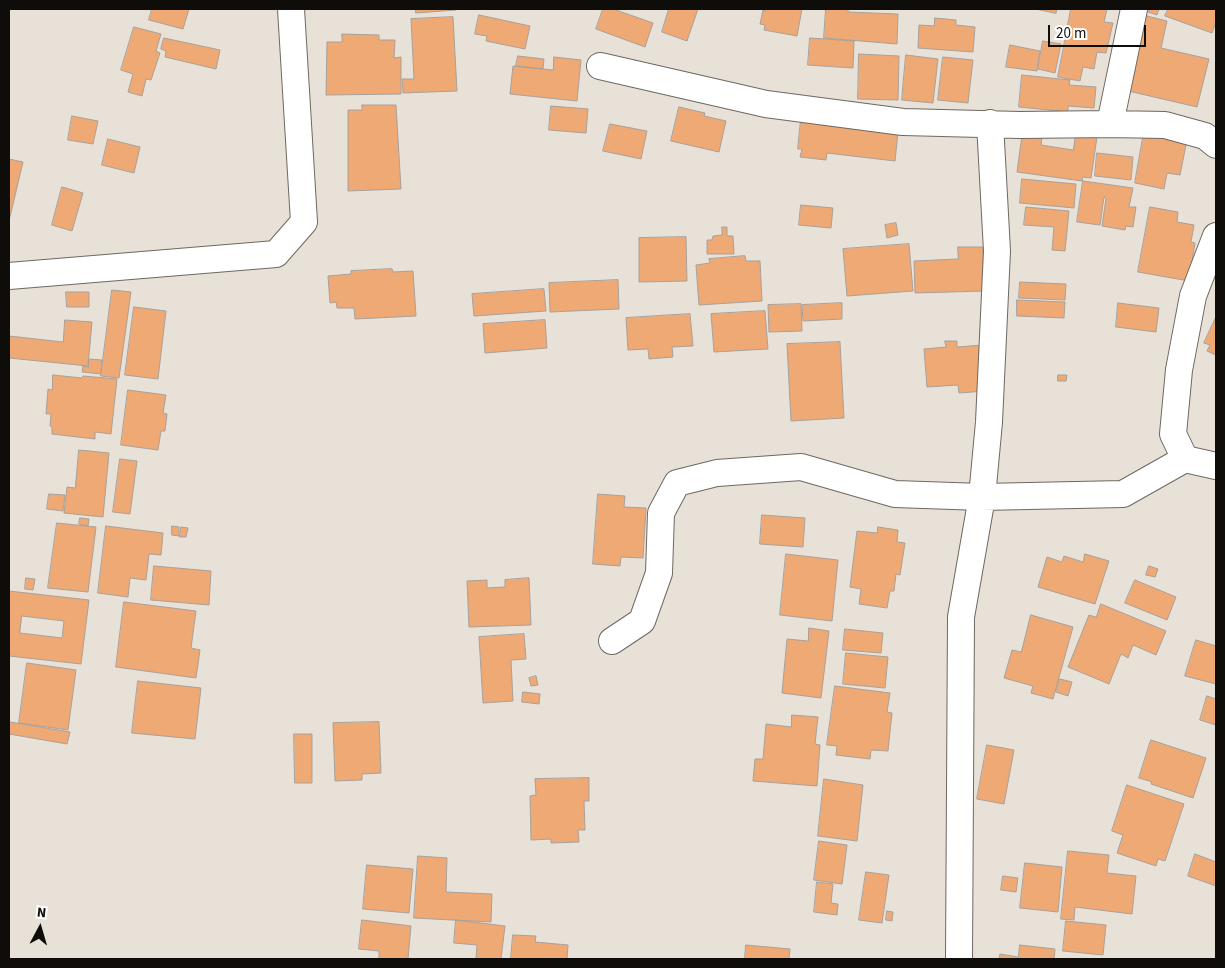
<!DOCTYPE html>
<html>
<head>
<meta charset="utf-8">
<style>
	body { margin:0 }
	#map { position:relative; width:1225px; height:968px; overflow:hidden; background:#e7e1d8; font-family:"Source Sans 3",sans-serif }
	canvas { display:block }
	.frame { position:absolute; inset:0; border:10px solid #0f0d0a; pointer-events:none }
	.north { position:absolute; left:15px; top:903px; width:50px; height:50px; -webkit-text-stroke:4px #fff; paint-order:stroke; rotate:6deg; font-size:14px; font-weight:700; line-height:20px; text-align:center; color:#0f0d0a }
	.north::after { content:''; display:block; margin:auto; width:18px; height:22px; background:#0f0d0a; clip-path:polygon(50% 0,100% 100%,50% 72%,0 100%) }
	.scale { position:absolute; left:1048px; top:25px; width:98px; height:22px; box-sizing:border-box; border:2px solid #0f0d0a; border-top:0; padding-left:6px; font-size:15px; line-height:18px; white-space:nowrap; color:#0f0d0a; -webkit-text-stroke:4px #fff; paint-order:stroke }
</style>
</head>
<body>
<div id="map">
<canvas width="1225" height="968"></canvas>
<div class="frame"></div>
<div class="north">N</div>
<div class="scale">20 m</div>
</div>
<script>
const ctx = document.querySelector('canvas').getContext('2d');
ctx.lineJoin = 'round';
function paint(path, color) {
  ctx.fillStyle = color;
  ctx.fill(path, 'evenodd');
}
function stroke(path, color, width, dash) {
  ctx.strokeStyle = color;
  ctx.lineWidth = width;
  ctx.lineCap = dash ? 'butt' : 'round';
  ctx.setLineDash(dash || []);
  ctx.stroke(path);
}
const building = new Path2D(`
	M152,9h37l-6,20 -34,-9z
	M416,9h40v1l-40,3z
	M603,9h10l40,14 -8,24 -49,-18z
	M669,9h29l-11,32 -25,-9z
	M765,9h37l-5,27 -33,-6 1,-5 -5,-1 3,-14 2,1z
	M826,9h22v3l50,2 -1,30 -73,-6z
	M1036,9h21l-1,4z
	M1071,9h36l-3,13 9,1 -7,30 -9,-1 -3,17 -11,-2 -3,14 -22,-4z
	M1149,9h10l-2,6 -9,-3z
	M1168,9h48v13l-4,11 -47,-17z
	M479,15l51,11 -5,23 -39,-8 1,-5 -12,-2z
	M1143,15l24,6 -6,27 48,11 -12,48 -73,-17z
	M453,17l4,74 -54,2 -1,-14h12l-3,-60z
	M935,18l21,2v5l19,2 -2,25 -55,-4 1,-23 15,1z
	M134,27l27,7 -5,17 4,2 -9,27 -5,-1 -4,17 -14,-4 5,-18 -12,-4z
	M342,34l37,1v5h16l-1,18 7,-1v37l-75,1 1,-53h15z
	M164,38l56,12 -4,19 -51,-12 1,-6 -5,-2z
	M810,38l44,3 -1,27 -45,-3z
	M1043,41l18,3 -6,29 -17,-4z
	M1010,45l30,6 -3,20 -31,-4z
	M859,54l40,2 -1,44 -40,-1z
	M906,55l32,4 -5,44 -31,-3z
	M518,56l26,3 -1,10 -27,-3z
	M554,57l27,3 -4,41 -67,-7 3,-28 40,4z
	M943,57l30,3 -5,43 -30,-3z
	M1022,75l48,5 -1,5 27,2 -2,21 -26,-2v6l-49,-5z
	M362,105h34l5,84 -53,2v-81h14z
	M551,106l37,3 -2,24 -37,-3z
	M679,107l26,6 -1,3 22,5 -7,31 -48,-11z
	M72,116l26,5 -5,23 -25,-4z
	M801,120l97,12 -3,29 -68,-8 -1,7 -26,-3 2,-8h-4z
	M610,124l37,7 -6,28 -38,-8z
	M1144,132l44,3 -8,40 -13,-2 -3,16 -29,-6z
	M1076,134l21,3 -6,41 -8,-1 -1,4 -65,-9 5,-37 20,3 -1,7 32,5z
	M108,139l32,8 -6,26 -32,-8z
	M1097,153l36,4 -2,23 -36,-4z
	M9,159l14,3 -14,59z
	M1022,179l54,5 -2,24 -54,-5z
	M1083,181l50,7 -4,19h7l-3,20 -7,-1 -1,4 -23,-4 4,-28 -2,-1 -4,28 -23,-3z
	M62,187l21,6 -11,38 -20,-6z
	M801,205l32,3 -2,20 -32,-3z
	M1026,207l43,4 -4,40 -13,-1 2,-23 -30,-2z
	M1150,207l28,5 -1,10 17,3 -3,17 4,1 -6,38 -51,-9z
	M896,223l2,12 -11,3 -2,-13z
	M722,227h5v9h6l1,18h-27v-14h5l1,-4 9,-1z
	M686,237l1,44 -48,1v-44z
	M909,244l4,47 -66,5 -4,-47z
	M958,247h25l1,44 -69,2 -1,-32 44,-2z
	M745,256l1,5h14l2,40 -63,4 -3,-40 14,-2 -1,-4z
	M392,269l1,3 20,-1 3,45 -61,3 -1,-11h-17l-1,-6 -6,1 -2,-27 23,-2v-3z
	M618,280l1,29 -69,3 -1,-29z
	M1020,282l46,2 -1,16 -46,-2z
	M544,289l2,22 -72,5 -2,-22z
	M112,290l19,2 -12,86 -18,-2z
	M66,292h23v15h-22z
	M1017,300l48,2 -1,16 -47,-2z
	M842,303v16l-39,2 -1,-16z
	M1118,303l41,5 -3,24 -40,-5z
	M801,304l1,27 -33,1 -1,-27z
	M134,307l32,4 -8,68 -33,-4z
	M765,311l3,38 -54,3 -3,-38z
	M690,314l3,32 -21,1 1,10 -24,2 -1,-10 -20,1 -2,-32z
	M1216,317v38l-9,-4 3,-6 -6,-2z
	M65,320l27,2 -4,44 -79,-8v-22l54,6z
	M545,320l2,28 -62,5 -2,-29z
	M945,341h12v6l26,-2 2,46 -26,2 -1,-8 -31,2 -3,-38 22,-2z
	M840,342l4,76 -53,3 -4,-77z
	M89,359l13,1 -1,14 -19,-2 1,-6 5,1z
	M53,375l29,3 1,-2 34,3 -6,55 -16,-2v7l-43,-5v-7l-2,-1 1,-12h-5l2,-25 4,1z
	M1058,375h9l-1,6h-8z
	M128,390l38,5 -3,18 4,1 -2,17h-4l-3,19 -37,-5z
	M79,450l30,3 -6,64 -39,-4 3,-26 8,1z
	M120,459l17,2 -7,53 -17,-2z
	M49,494l16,1 -2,16 -16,-2z
	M598,494l27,2 -1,11 22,1 -3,50 -22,-1 -1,9 -27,-2z
	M762,515l43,3 -2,29 -43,-3z
	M80,518l9,1 -1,7 -9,-2z
	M57,523l39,4 -8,65 -40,-4z
	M106,526l57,7 -2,22 -12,-1 -3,26 -16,-2 -2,19 -30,-4z
	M172,526l7,1v9l-7,-1z
	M181,527l7,1 -2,9h-6z
	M878,527l20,3 -1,12 8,1 -5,32 -4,-1 -2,17h-4l-3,17 -28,-4 2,-15 -11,-2 7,-56 20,2z
	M786,554l52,6 -6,61 -52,-6z
	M1085,554l24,7 -14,43 -57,-17 9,-30 15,5 2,-6 19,6z
	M154,566l57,5 -2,34 -58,-5z
	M1149,566l9,3 -3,8 -9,-2z
	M26,578l9,1 -2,11 -8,-1z
	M529,578l2,47 -62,2 -2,-46 20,-1v8l18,-1v-7z
	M1135,580l41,17 -9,23 -42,-17z
	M9,591l80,9 -8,64 -72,-8zM22,616l42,5 -2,17 -42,-5z
	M124,602l72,9 -5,37 9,2 -4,28 -80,-11z
	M1101,604l65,27 -10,24 -23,-10 -5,13 -7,-4 -12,30 -41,-17 21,-52 7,2z
	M1031,615l42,12 -20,72 -22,-6 2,-7 -29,-8 8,-28 9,2z
	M809,628l20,3 -8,67 -39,-5 5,-54 21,2z
	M845,629l38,4 -2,20 -38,-3z
	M524,634l2,25 -15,1 2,41 -30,2 -4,-66z
	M1196,640l20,6v38l-31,-8z
	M846,653l42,4 -3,31 -42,-4z
	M27,663l49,7 -8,60 -49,-7z
	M536,676l2,9 -7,1 -2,-8z
	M1060,679l12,3 -4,14 -12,-4z
	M138,681l63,7 -6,51 -63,-6z
	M835,686l55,7 -3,19 5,1 -4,38 -17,-1 -1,9 -34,-4 1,-9 -10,-1z
	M523,692l17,2 -1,10 -17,-2z
	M1207,696l9,3v26l-16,-5z
	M792,715l26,2 -3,27 5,1 -3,41 -64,-5 2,-22h8l3,-35 25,3z
	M10,722l60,10 -3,12 -58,-10z
	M379,722l2,51 -19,1v6l-27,1 -2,-58z
	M294,734h18v49h-17z
	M1151,740l55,18 -13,40 -42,-14 1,-2 -13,-4z
	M987,745l27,5 -10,54 -27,-5z
	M589,778v23h-5l1,29h-7l1,12 -28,1v-4l-20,1 -1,-44 6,-1 -1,-16z
	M824,779l39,6 -6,56 -39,-5z
	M1127,785l57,19 -19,57 -7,-2 -2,7 -39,-13 6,-18 -11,-4z
	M819,841l28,4 -5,39 -28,-4z
	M1068,851l41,4 -2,18 29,3 -4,38 -57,-7 -1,13 -13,-1z
	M1195,854l21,8v24l-28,-10z
	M418,856l29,2 -1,34 46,2 -1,28 -77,-4z
	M1025,863l37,4 -4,45 -38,-4z
	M367,865l46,4 -4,44 -46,-4z
	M866,872l23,3 -7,48 -23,-3z
	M1003,876l15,2 -2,14 -15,-2z
	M817,882l16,2 -2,19 7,1 -1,11 -23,-3z
	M887,911l6,1 -1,9 -6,-1z
	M362,920l49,6 -3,33h-29v-8l-20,-2z
	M456,920l49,6 -4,33h-25l1,-14 -23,-2z
	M1066,921l40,4 -3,30 -40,-4z
	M513,935l23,1 -1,6 33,3 -1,14h-56z
	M746,945l44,4 -1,10h-44z
	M1020,945l35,4 -1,10h-55l1,-5 18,3z`);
paint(building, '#eea974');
stroke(building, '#a9a09a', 1);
const minor = new Path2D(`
	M600,66l166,38 137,18 117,3 90,-1 55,1 40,11 11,9
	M1110,124l24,-115
	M1216,236l-23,60 -14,74 -6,64 12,25 31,7
	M9,276l267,-22 28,-32 -13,-213
	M612,641l30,-20 17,-48 2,-60 16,-30 40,-10 84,-6 94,27 87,3 141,-3 62,-35
	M959,959l2,-342 21,-120 7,-75 8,-171 -7,-128`);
stroke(minor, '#6e6861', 28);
stroke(minor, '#fff', 26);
</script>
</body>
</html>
